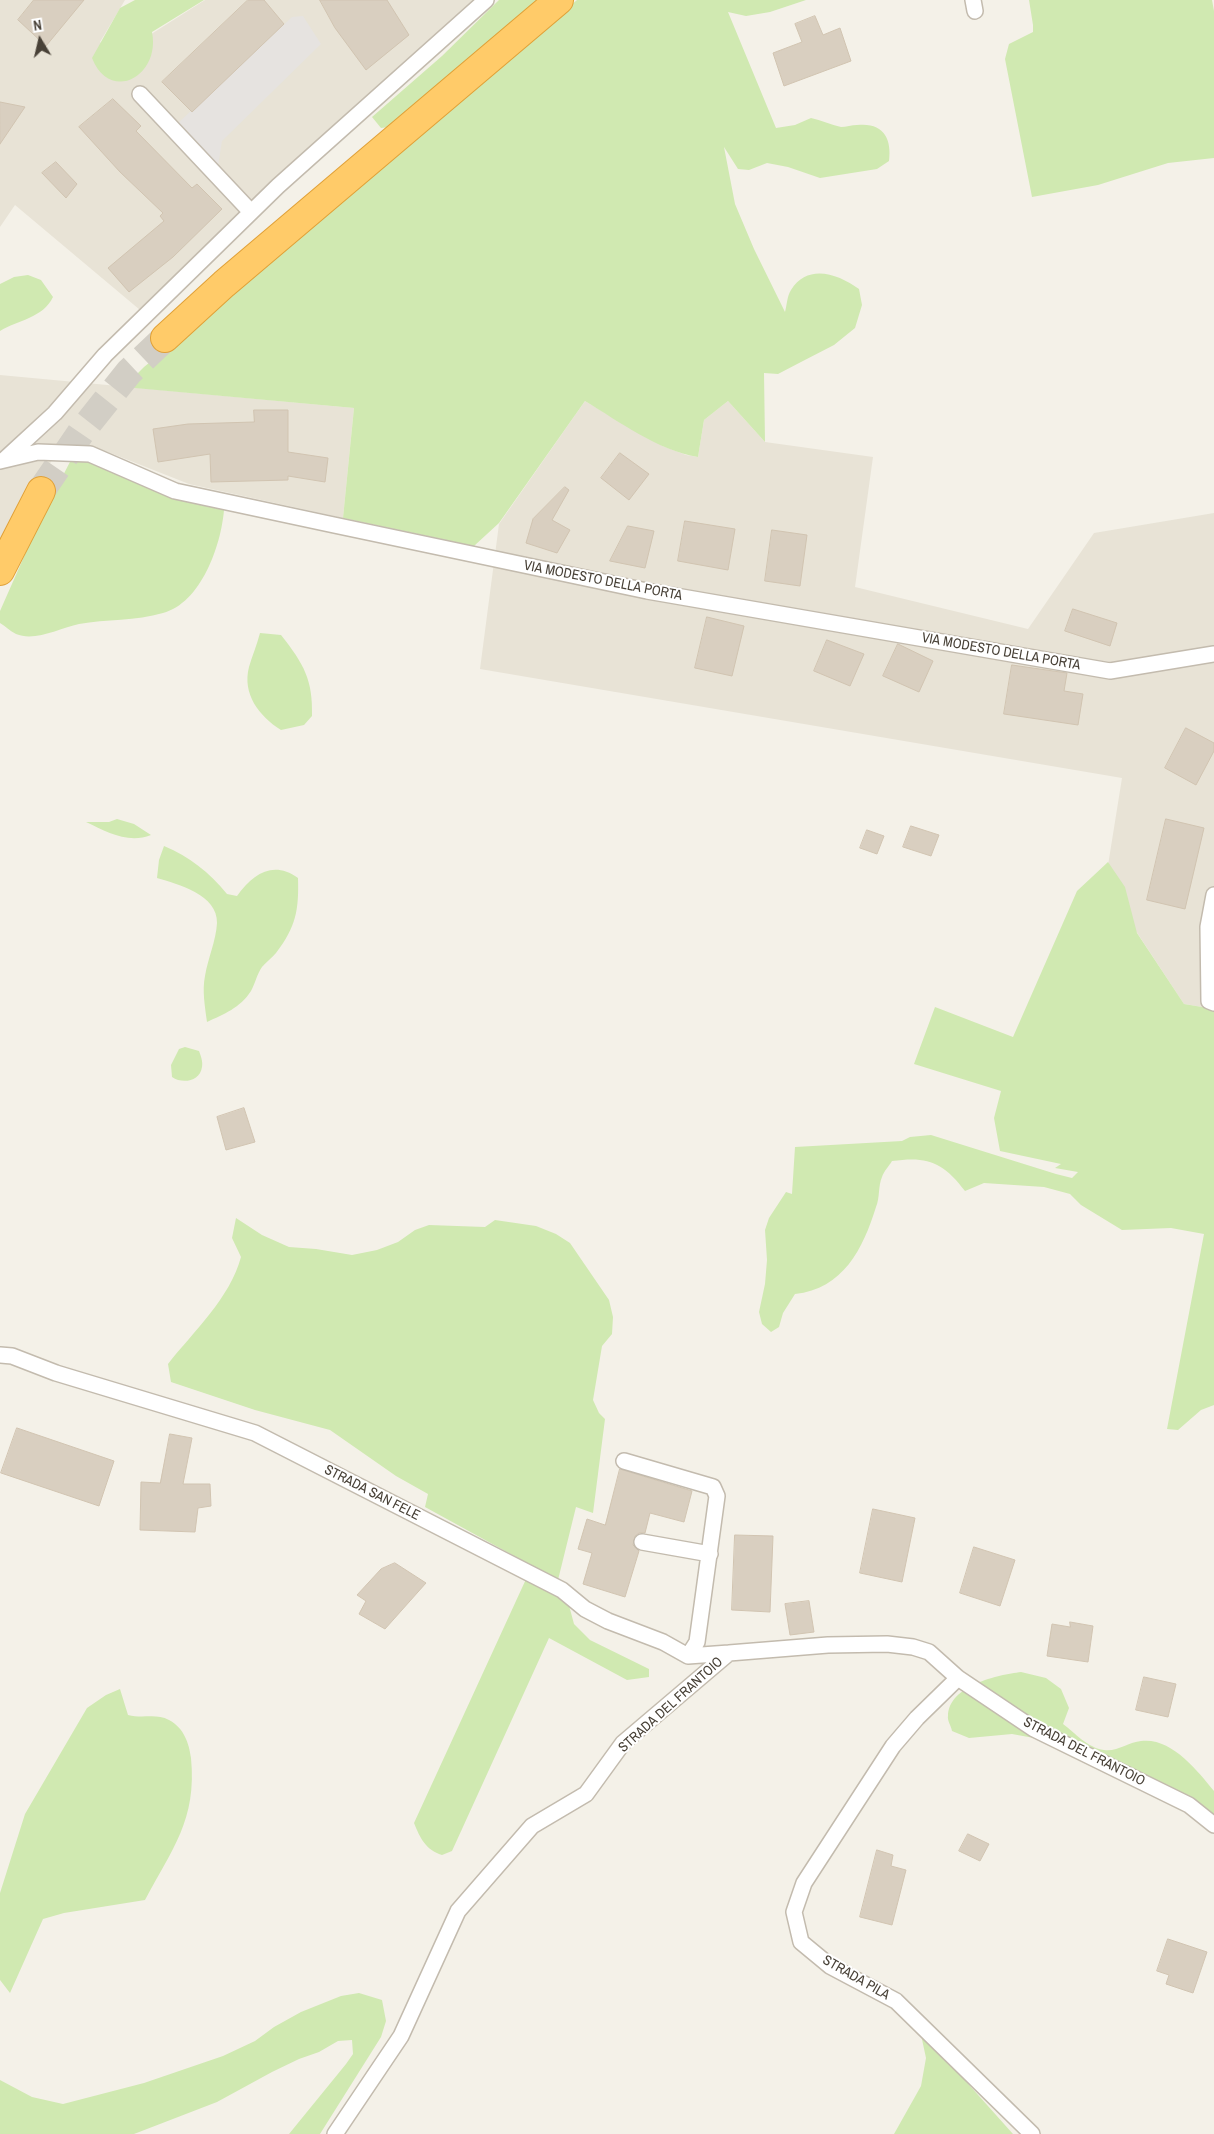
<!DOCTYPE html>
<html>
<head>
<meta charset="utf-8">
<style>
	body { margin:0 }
	#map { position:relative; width:1214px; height:2134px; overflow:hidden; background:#f4f1e8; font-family:"Archivo Narrow",sans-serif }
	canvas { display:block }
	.north { position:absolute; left:15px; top:15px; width:50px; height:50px; -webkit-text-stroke:4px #fff; paint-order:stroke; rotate:351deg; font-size:14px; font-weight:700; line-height:20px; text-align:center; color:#484137 }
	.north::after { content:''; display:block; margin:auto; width:18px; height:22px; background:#484137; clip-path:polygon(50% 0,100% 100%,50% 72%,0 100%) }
</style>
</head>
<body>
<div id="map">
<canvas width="1214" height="2134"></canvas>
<div class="north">N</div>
</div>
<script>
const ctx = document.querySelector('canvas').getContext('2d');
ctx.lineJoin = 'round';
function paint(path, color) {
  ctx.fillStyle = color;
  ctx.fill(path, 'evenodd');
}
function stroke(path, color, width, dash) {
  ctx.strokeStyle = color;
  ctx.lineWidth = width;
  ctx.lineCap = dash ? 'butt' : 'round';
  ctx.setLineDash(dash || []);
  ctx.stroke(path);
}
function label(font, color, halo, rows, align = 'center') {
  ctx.font = font + ' "Archivo Narrow",sans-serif';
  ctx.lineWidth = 4;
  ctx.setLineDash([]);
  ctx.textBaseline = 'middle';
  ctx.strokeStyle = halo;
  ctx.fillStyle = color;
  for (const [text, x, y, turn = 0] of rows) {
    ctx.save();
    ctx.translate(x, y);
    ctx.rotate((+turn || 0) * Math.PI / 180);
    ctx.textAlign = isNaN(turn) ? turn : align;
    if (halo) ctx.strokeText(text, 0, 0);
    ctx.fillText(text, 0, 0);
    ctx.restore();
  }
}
paint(new Path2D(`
	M0,0h125l-25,42 15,15 90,-57h280l-339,315 -131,-110 -15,22z
	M0,375l354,33 -11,110 -154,-34 -81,-32 -47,-7 -31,52 -30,66z
	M585,401l78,45 23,9 12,2 6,-37 24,-19 37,41 108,15 -18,130 173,42 66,-96 120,-20v496l-30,-5 -79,-120 17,-106 -642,-109 19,-145z`), '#e8e3d6');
paint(new Path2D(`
	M135,0h69l-52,32c9,44 -42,72 -60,26l28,-50z
	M499,0h43l-153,127 -8,1 -9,-11 70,-61z
	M577,0h229l-36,12 -24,4 -18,-4 48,116 19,-3 16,-7c10,2 20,7 30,9 5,0 11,-2 16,-2 26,-3 35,13 32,36l-12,8 -57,9 -32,-11 -21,-4 -18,7 -11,-1 -14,-22 11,57 19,45 31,63c2,-7 2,-16 6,-22 17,-27 47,-16 68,-1l3,16 -7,23 -21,17 -33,17 -23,12 -14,-1 1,69 -37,-41 -24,19 -6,37c-41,-7 -78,-35 -113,-56l-86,122 -25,23 -131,-28 11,-110 -230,-21 20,-20 91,-75z
	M1029,0h183l2,11v147l-46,5 -70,22 -66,12 -27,-138 4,-15 24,-12v-7z
	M28,275l13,5 12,17c-10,21 -35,23 -53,34v-47l14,-7z
	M72,458l10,1 100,42 42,9c-3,36 -23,93 -61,103 -27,8 -57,6 -84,11 -19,4 -44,18 -63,10 -6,-3 -11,-8 -16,-11v-12l42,-95z
	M260,633l21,2c23,29 32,45 31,81l-8,9 -23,5c-22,-14 -39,-36 -32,-63 3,-11 8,-22 11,-34z
	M117,819l17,5 17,11c-23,9 -44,-3 -65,-13h23z
	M164,846c26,11 45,26 63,48l10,2c16,-22 36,-36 61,-18 1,32 -2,49 -22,75 -4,5 -10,9 -14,14 -5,7 -7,17 -11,24 -11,17 -27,23 -44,31 -2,-15 -5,-32 -2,-46 3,-18 11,-35 12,-53 1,-28 -39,-39 -60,-45l2,-18z
	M1108,862l17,25 12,46 47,71 30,5v396l-13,5 -23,20 -11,-1 37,-195 -33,-6 -49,2 -41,-25 -11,-11 -26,-7 -60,-4 -19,8c-22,-29 -37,-35 -73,-30 -3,5 -8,10 -10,16 -4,9 -2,21 -6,30 -13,42 -33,82 -81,87l-12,19 -4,14 -8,5 -9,-8 -3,-12 6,-28 2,-24 -2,-30 4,-12 17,-26 6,2 3,-47 107,-6 8,-4 21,-2 125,39 16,4 6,-6 -23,-4 6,-4 -61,-13 -6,-33 7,-27 -87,-27 21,-57 78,30 64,-146z
	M185,1047l14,4c2,5 4,11 3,16 -2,15 -20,17 -30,10l-1,-12 8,-16z
	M236,1218l26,17 27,12 27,2 36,6 25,-5 21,-8 17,-12 14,-5 56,2 10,-7 41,6 20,8 14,9 39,57 4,17 -1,17 -10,12 -9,54 6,13 6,6 -12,94 -17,-6 -18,73 -133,-73 3,-13 -32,-18 -66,-46 -75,-20 -84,-28 -3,-18c26,-33 62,-66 73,-107l-9,-19z
	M527,1577l40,21 7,26 16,16 59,29v8l-22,3 -78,-42 -97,213 -10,4c-16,-5 -22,-17 -28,-32z
	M1021,1672l25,6 15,11 8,19 -6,16c12,9 25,24 41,26 13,2 25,-8 37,-9 30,-4 56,29 73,50v33l-163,-85 -17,-1 -22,-4 -43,4 -17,-7c-1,-5 -5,-11 -4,-15 1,-31 50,-41 73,-44z
	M120,1689l8,26c15,4 28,-2 41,5 15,8 20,23 22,38 6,62 -19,91 -46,142l-81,13 -21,6 -33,74 -10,-13v-87l25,-79 62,-106 19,-13z
	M359,1993l23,7 4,21 -5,16 -61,97h-31l57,-70 7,-10 -1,-14 -14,1 -19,11 -20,7 -27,13 -55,30 -83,32h-134v-54l32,17 31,7 81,-21 79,-27 32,-15 19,-14 27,-15 40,-16z
	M920,2030l93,104h-119l27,-48 5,-28z`), '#d0e9b1');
paint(new Path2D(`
	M303,16l18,28 -99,97 -4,25 -40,-43 114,-106z`), '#e6e3e0');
const building = new Path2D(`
	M34,0h50l-38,46 -28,-26z
	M248,0h16l20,24 -92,88 -30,-30z
	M320,0h67l22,35 -43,35 -31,-42z
	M815,16l8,19 17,-7 11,33 -67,25 -11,-33 29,-11 -7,-18z
	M113,99l28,27 -5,5 56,57 5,-4 25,25 -49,48 -44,35 -21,-24 56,-47 -4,-5 3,-3 -43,-41 -41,-45z
	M0,102l25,5 -25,37z
	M56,162l21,22 -11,14 -24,-25z
	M254,410h34v42l40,6 -3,24 -37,-6v4l-77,2 -1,-28 -52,8 -5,-33 35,-5 66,-2z
	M620,453l29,21 -20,26 -28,-22z
	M565,487l4,3 -17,30 18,10 -13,23 -31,-10 7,-24z
	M685,521l50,8 -7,41 -50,-9z
	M628,526l26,5 -9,37 -35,-7z
	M772,530l35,5 -7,51 -35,-5z
	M1073,609l44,14 -7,23 -45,-15z
	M707,617l37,9 -12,50 -37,-8z
	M827,640l37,14 -14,32 -36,-15z
	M898,644l35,17 -14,31 -36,-16z
	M1012,665l55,8 -3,18 19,3 -5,31 -74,-11z
	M1186,728l28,15v8l-18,34 -31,-17z
	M1166,819l38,9 -19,81 -38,-9z
	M911,826l28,9 -8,21 -28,-9z
	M867,830l17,6 -7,18 -17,-6z
	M244,1108l11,34 -29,8 -9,-33z
	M17,1428l97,33 -15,45 -98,-33z
	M170,1434l22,4 -9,46h27l1,22 -13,2 -3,24 -55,-2 1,-48 19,1z
	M620,1469l72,22 -8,31 -34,-9 -5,20h-6l-4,3 -2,9 6,6 -14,46 -42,-13 9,-31 -14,-4 9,-30 18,6z
	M873,1509l42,9 -13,64 -42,-9z
	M735,1535l38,1 -3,76 -38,-2z
	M974,1547l41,13 -15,46 -40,-13z
	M395,1563l31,20 -41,46 -26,-15 7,-13 -9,-6 24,-26z
	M809,1601l5,31 -24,3 -5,-31z
	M1070,1622l23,4 -5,36 -41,-6 5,-32 18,3z
	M1144,1677l32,7 -8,33 -32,-7z
	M968,1834l21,10 -9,17 -21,-10z
	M877,1850l16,5 -2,11 15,4 -14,55 -32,-8z
	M1168,1939l39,13 -14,41 -27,-9 3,-9 -12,-4z`);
paint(building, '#d9cfc0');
stroke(building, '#d1c4b1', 1);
stroke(new Path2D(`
	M41,491l41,-60 47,-59 36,-34`), '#d2cec5', 28, [28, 14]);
const street = new Path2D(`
	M973,0l2,11
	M140,94l111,118
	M5,459l50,-46 50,-58 173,-169 208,-186
	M0,461l38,-9 52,2 85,37 159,34 313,66 463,80 104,-17
	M1214,895l-6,32 1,74 5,2
	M0,1355l12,1 44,17 199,60 307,157 23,19 23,12 55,21 25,14 41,-3
	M624,1461l89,26 4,9 -20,146 -9,14
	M642,1542l68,12
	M958,1678l-41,40 -24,28 -89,137 -10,29 7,30 29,24 66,35 136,133
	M335,2134l66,-98 57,-125 74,-85 54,-32 37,-51 106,-90 99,-8 59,-1 26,3 16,5 29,26 76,51 155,76 25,20`);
const highway = new Path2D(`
	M165,338l59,-54 335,-284
	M0,571l41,-80`);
stroke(street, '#c3bbae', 18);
stroke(highway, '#e0a037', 30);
stroke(street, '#fff', 15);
stroke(highway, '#ffcb69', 28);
label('14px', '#484137', '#fff', [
	["VIA MODESTO DELLA PORTA",603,581,11],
	["VIA MODESTO DELLA PORTA",1001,652,10],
	["STRADA SAN FELE",372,1493,27],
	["STRADA DEL FRANTOIO",671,1705,-42],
	["STRADA DEL FRANTOIO",1084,1752,27],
	["STRADA PILA",856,1978,30]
]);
</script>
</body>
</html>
